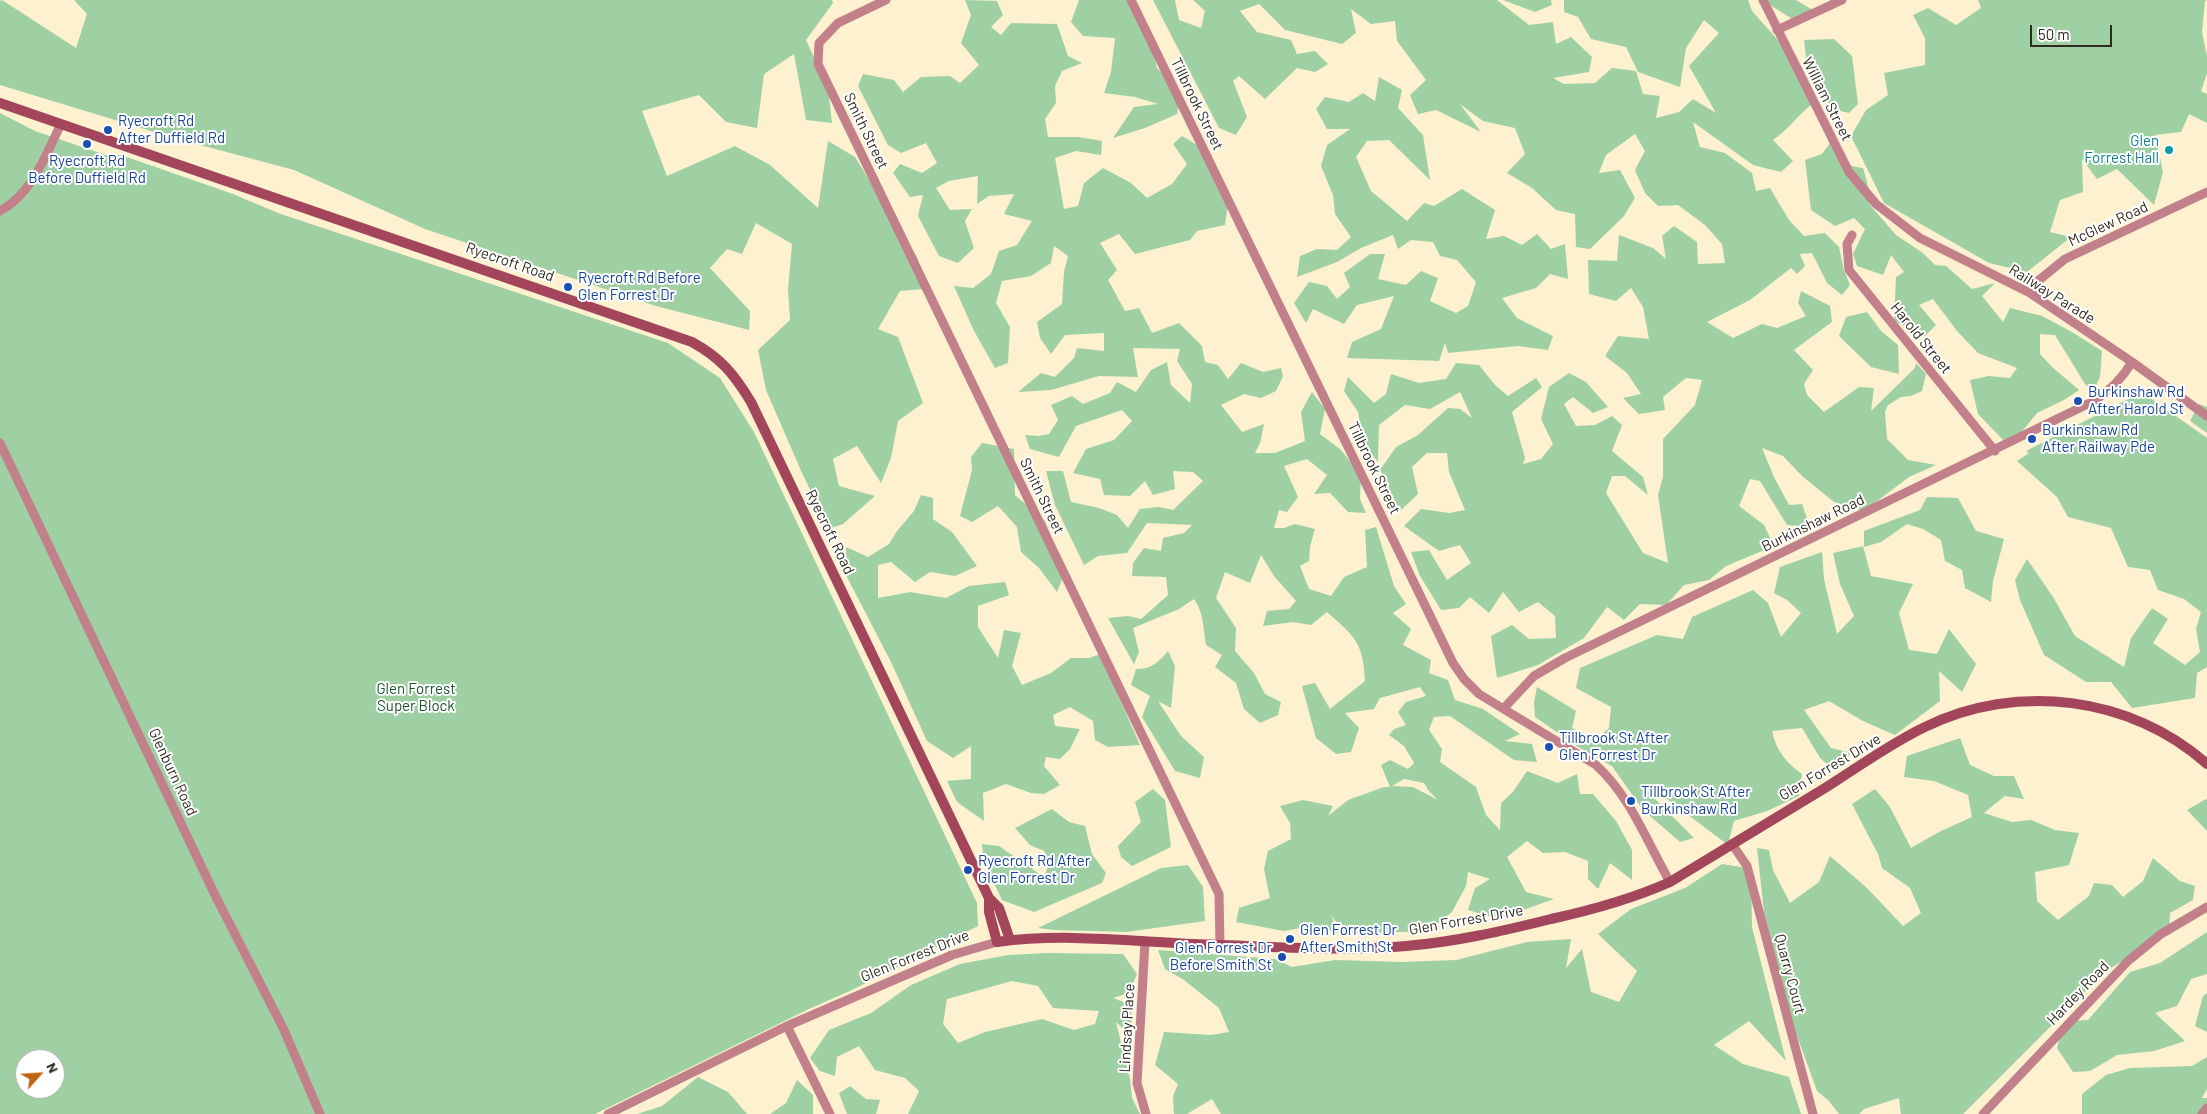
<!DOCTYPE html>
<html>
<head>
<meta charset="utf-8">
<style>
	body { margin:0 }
	#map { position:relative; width:2207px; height:1114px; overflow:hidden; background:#fdf1d0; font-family:Barlow,sans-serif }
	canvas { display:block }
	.north { position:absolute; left:15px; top:1049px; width:50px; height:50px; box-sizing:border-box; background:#fff; border:1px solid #acaaa5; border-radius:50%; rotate:64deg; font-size:14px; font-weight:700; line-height:20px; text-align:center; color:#2f2b1e }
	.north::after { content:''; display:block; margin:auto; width:18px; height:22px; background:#c06411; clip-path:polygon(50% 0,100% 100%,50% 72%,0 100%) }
	.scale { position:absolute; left:2030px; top:25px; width:82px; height:22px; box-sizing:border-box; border:2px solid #2f2b1e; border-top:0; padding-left:6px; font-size:15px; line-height:18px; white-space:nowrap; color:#2f2b1e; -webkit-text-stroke:4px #fff; paint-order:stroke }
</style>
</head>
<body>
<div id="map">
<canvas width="2207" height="1114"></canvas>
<div class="north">N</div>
<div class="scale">50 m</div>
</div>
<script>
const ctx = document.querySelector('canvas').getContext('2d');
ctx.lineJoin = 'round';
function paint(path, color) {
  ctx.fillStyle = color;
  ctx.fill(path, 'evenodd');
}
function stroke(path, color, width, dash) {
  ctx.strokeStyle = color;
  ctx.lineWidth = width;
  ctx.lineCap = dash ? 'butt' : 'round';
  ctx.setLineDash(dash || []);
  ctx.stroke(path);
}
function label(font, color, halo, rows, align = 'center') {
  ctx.font = font + ' Barlow,sans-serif';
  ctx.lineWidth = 4;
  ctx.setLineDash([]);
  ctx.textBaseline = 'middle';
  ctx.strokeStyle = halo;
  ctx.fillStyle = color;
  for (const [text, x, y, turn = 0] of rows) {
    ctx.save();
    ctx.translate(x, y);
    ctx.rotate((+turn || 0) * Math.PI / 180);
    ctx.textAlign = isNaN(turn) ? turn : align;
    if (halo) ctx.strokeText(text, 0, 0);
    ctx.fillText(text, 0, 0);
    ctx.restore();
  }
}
paint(new Path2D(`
	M2,0l74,48 11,-34 -13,-14h758l1,3 -27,37 22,48 4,35 -26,-3 -12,-66 -30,20 -7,54 -31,-6 -27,-27 -57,16 25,65 68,-30 35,19 48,43 10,-67 27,16 62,100 6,32 -23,2 -22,38 20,8 25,66 -25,18 -7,37 -10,25 -24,-37 -24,13 6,27 36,10 -32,28 -14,5 -27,-56 -36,-83 -8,-40 32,-30 -2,-31 4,-45 -36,-21 -14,31 -15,-5 -17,19 40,43 -1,19 -93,-24 -231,-77 -131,-59 -120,-32 -174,-53v-84z
	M965,0l32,1 6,14 -12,12 10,8 10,-12 46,1 11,32 14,7 -20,8 -7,15 1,17 -11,16 3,18h31l23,4 -1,14 -25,-4 -21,7 9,51 14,-3 6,-23 19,-15 28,15 16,15 25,-14 15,-20 -14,-20 9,-8 15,9 31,60 -3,20 -28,6 -7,9 -55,14 -16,-20 -19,9 17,27 -9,10 17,31 14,-3 13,25 27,-10 23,23 3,16 13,3 10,14 13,-16 22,9 18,-4 2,8 -7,15 -15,7 -17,-4 -23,11 21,27 22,-8 -4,19 -5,10h20l30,-12 -4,-29 11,-20 13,17 -5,25 20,15 21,26 -1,24 6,14 -18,-1 -18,-19 -16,1 13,-19 -20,-16 -23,7 14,31 -11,15 -8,-2 -5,18h10l11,-4 20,5 -5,18 -1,14 -9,5 9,23 22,7 13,-19 23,-10 -2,-37 11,-3 18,59 12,18 -13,9 18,16 -8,16 28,15 -2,13 19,7 7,20 28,9 37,25 -15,7 27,3 5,18 -23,-2 -64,-44 -16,1 -5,13 13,19 -2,13 36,25 10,28 14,15 1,-27 12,-11 14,-21 31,12 19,-9 3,20h13l23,27 16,29v30l-22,-17 -12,26 -10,-10v-18l-23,-9 -22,1 -16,-12 -20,16 19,35 28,7 -56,20 -30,-9 7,-22 15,-9 -22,-7 -2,14 -14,26 -24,19 -83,3 -14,-19 7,18 -25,-7 -29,5 -48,-9 3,-14 31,-10 -6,-29 4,-18 23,-12 -1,-16 -10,-17 23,-6 30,6 -5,10 20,-16 36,-13h6l-9,-22 9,-5 18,9 6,-6 -10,-17 -15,-11 5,-6 12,-4 -8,-13 8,-10 20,-6 -6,-9 -40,11 -6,11 -29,4 14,15 -8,24 -15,2 -20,-16 -14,-52 13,-3 15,26 35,-28c-2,-39 -10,-44 -38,-69l-16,13 -18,-3 -30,4 4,-15 22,-2 7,-8 -22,-25 -13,-21 -11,28 -25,-11 -9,26 20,30 -1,23 19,22 11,21 16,8 -3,13 -18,8 -16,-14 -8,-26 -21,-16 7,-12 -16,-10c-3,-17 -2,-32 -12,-46l-15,10 -46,19 6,24 -5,12 -26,-46 20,-2 13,3 27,-24 -2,-18 -34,-1 1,-13 11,-15 17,3 2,-13 21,-5 8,-8 -45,-2 -20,30 -29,3 -14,9 -29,-60 -9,-34h17l8,31 28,6 18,7 11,13 12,-19 19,-2 14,3 30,-29 -10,-9 -20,-1 2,18 -22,6 -8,-14 -15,15 -26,-1 -4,-16 -27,-6 13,-24 28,-9 18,-19 -10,-11 -46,16 -17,31 -29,-8 -5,-14 14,1 10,-2 9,-14 -7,-15 21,-9 11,8 27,-11 7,-11 19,10 15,-22 16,-8 4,23 19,18 2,-19 -15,-23 3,-12 -47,-1 5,29 -39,-1 -48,14 -33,2 23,-19 14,4 19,-19 3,-10 27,3v-18l-39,2 -14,19 -11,-16 -3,-16 25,-18 2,-32 4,-16 -14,-10 -3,17 -20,13 -29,5 -6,22 14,24 -2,36 -13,5 -22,-39 -19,-43 19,2 18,-14 8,-23 18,-6 15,-24 -28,-7 10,-20 -25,2 -12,8 1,-28 -29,5 -13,7 14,22 22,-1 -7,12 9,27 -16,15 -19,-7 -21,-40 5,-21 -13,2 -17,-24 7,-9 22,9 15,-10 -11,-20 -25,10 -13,-8 -30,-59 5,-12 31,6 9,12 18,-15 29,-1 10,7 19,-18 -18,-22 10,-28zM1404,779l20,4 4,7 10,10 -25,-13 -21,-1z
	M1079,0h51l22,43 5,25 24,24 -4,22 -32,14 -32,10 21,-31 24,-3 -23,-7 -31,-4 7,-21 4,-34 -32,-2 -12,-14z
	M1153,0h22l4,20 22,8 4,-17 -12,-11h304l32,25 24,-3 3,22 15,-7 21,20 -3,15 -36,6 11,6 31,-1 17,-15 24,3 7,23 17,2 -4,22 23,-6 14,-13 23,14 -27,-47 30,-33 -15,-13 -18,28 -6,39 -42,-15 -12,-25 -35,-8 -13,-22 -14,-5v-12h184l4,11 33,37 26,57c-14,11 -23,25 -38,35l20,21 -12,11 -28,-7 -60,-43 7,25 25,6 27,20 4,18 14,-3 19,32 15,16 21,-3 14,14 5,23 6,15 -8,10 -15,-12 -15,-30 -12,1 5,12 -8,8 -6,-6 -41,32 -43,22 26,16 29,-14 15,4 29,-12 -8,-13 3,-12 29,15 2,16 -38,28 19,20 -9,14 3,11 17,17 35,-25 15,1 -3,23 44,-43 1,-5 10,11 -4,17 -11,5 -10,1 -13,8 -3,7 2,27 21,21 28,5 -27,12 -45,34 -30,-9 -32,-26 -19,-20 -21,-8 12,29 15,28 13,-1 8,23 -23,-2 -27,-44 -10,-2 -11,27 25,19 10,21 -48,20 -17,14 -25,5 -18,20 -26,-1 -16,16 -17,-13 -23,31 -46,27 -41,13 -6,-42 21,-11 17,14 27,-1 -1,-22 -17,-14 -19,10 -16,-20 -14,21 -19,-16 -11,11 -18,2 -21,-34 -9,-24 18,-2 18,30 24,-17 -11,-18 -21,6 -35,-25 17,-17 28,4 16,-3 -16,-38 -2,-19h-20l-15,14 6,27 -18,17 -20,-41 16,-23 22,-12 30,-27 12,1 12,9 -12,-26 -30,17 -25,-4 -26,20 -1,37 -14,-17 -6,-33 -14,-21 4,-14 26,26 12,-9 5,-20 28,9 27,-4 10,-16 23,2 16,20 13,11 28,-18 6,9 -30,25 13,46 -2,6 18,-5 12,-15 -12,-25 8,-32 20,-14 17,9 22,25 -15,6 -20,-16 -9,7 12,22 19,-1 17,-9 10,9 -10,26 31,26 5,18 -23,-19h-13l-6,17 37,60 25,10 -10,-68 5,-18v-38l32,-34 7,-25 -16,-2 -23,19 2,13 -26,4 -16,-16 18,-4 -14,-21 -22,-17 13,-20 31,3 -6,-32 -12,-19 -15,13 -27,-7 -1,-34 29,1 2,-26 34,13 13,11 -4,-23 12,-10 23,16 1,22 27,-1 -3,-19 -17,-19 -27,-20 -20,1 -13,-13 -10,-23 10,-19 -10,-17 -29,21 -7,18 21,-3 15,28 -11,18 -34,33 -14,-2 -1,-33 -19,-4 -24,-22 -25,-15 18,-19 -10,-26 -32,-7 -23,-17 21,28 -45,-22 -18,4 -8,-19 16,-15 -29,-39 -2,-20 -24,3 -20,-15 5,24 -14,11 -57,-14 -26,-26 -19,7 17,21 34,8 6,14 18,-3 13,13 -13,8 -18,-4 -32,31 -26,-23 -6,5 14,36 -11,18 -17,-7z
	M1503,0h48l1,5 -17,7z
	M1768,0h28l22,13 -21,9 -27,-17z
	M1978,0h229l-2,1 -3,31 5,24v17l-6,18 6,3v29l-18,-9 -8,18 -26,3 8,37 -9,33 -37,-36 -20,10 -15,-20 1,33 -23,8 -10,32 21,5 -44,35 -38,-9 -105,-60 -33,-67 15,-26 22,-15 -4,-22 41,-8v-27l-12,-23 15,-7 28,17 25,-17z
	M1834,39l18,17 6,48 -9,9 -17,-4 -25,-43 -3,-26z
	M1379,77l23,13 -4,18 25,27 7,45 -41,-40 -22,1 -11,16 15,34 36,30 17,-18 10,3 28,-17 33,21 -9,29 18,-3 18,9 15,-11 14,15 14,-5 3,35 -18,-5 -14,14 -34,10 15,20 36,18 -5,14 -30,-4 -70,7 -3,-10 -6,18 -92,-3 5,-16 29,-13 13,-33 -37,9 -13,19 -31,-15 -7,14 -12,-20 15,-21 18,4 10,13 13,-12 -6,-14 26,-19h15l-7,25 28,6 15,-14 17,7 -8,23 26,12 12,-7 8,-24 -19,-22 -17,-4 -7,-14 -22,-2 -13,9 -5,-14 -32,13 -24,14 -40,15 3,-21 17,-7 20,1 14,-13 -16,-23 -2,-19 -12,-29 6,-21 23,-16h-23l-11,-20 9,-12 24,5 14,-9 12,8z
	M0,113l35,18 74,25 12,-1 112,39 45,19 390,130 52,35 34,54 223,471 1,23 -126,64 -43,19 -214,105h-595zM25,1059h30v30h-30z
	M1830,143l21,23 12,2 6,21 1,16 26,30 27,18 12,12 11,1 26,23 23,-6 -13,13 21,26 7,-14 32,8 30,16 30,19 -2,26 -7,15 -8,-8 -30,-49 -15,-1v20l11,12 28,24 -15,10 -27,13 -17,21 -13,10 -29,-30 -8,-34 19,-4 21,2 7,-10 -39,-15 -21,-22 -24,-32 -14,6 17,20 -11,11 -31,-15 2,-44 8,-5 -13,-17 -8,20 -26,-9 -4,-12 12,-25 -11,-11 -19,8 -24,-16 -6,-50 17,-6z
	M1867,312l14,19 17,14 1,29 -28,-7 -32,-31 7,-19z
	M2142,392l65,46v229l-10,6 -2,25 -63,10 -21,-26h-25l-42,-27 -24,-55 -5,-20 12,-21 26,38 22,39 49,31 7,-29 21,-30 16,11 -15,24 32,22 15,-13 -4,-23 5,-17 -17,-13 -26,-9 -8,-20 -22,-3 -17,-39 -43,-11 -11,-20 -40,-36 12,-8 -3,-2z
	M2199,404l8,3v26l-17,-12z
	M982,443l32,6 1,46 30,26 20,51 -8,20 -18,-24 -18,-16 -4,-25 -19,-21 -26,16 -12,-6 12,-46 -1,-13z
	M921,495l12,3v21l19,13 25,34 -22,10 -25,-4 -15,10 -24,-20 -13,3v33l32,-6 36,6 23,-12 36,-4 4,13 -31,11v21l20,31 6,-28 17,3 -9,33 10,19 29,-12 20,-15h18l11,-4 40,91 -32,2 -13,-7 -2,-19 -23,-14 -17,8 2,11 25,3 -10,20 -10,10 -14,-2 -2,9 16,19 -16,9 -13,-1 -25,-9 -23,9 1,28 -27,-19 -10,-21 24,-2v-33l-18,12 -26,-17 -36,-79 -44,-85 -1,-30 22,10 21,-13 8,-13 17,-20z
	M1927,497l31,1 18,33 28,8 -11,42 -2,21 -26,-14 -3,-18 -17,-9 -4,-21 -18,-11 -16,-5 -26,18 -17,5v-16l56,-21z
	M1863,546l8,30 42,8 -14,29 10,37 28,4 12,-25 27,35 -14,28 -23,-21 1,30 -45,34 -32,-14 -34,-20 -25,9 27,38 21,5 -18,17 -14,-12 -18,-30 -30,3c4,19 14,32 30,43l-3,22 -32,15 -33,10 -6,24 -69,-52 -14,-4 49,49 -14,4 -37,-32 -31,-44 -34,-19 -43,-30 -1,-15 3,-15 39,24 -4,17 23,12 14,-12 2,-21 -35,-19 4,-20 77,-33 26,4 9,-22 61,-27 15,13 13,34 20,-24 -14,-13 -13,-7 6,-26 42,-15 2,27 13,55 17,-18 -14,-32 -7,-31z
	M1168,651l7,15 -4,42 -13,-7 23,35 23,21 -4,21 -25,-7 -33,-54 8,-21 -19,-11 5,-16c14,1 23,-7 32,-18z
	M1960,738l10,27 24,11h20l10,23 -19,-3 -21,17 28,9 19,-2 24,10 24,3 -10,32 -34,7 2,29 21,19 31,-24 5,-13 18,2 11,12 20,-16 10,-23 27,23 15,5 -2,14 -23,13 -1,19 -63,39 -143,143h-62l-2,-16 -35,11 -5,5h-20l-11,-14 -11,-9 -28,-77 -25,-102 -7,-64 12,2 4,20 17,33 29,-21 11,-26 37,32 36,38 18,-13 -11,-25 -28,-20 -4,-14 -26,-50 23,-15 15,18 21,41 28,-16 33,-15 -4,-22 -34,-14 -30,-4 3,-21z
	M1153,789l12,11 6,47 -39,19 -11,-9 -3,-11 23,-24 -6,-20z
	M2206,799l1,1v31l-20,-21z
	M1052,809l17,13 16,4 7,28 14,19 -4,10 -68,29 -32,-12 -18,-38 -2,-18 17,2 45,31 6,-16 -6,-10 -14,-6 -15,-17z
	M1722,864l24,4 5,8 1,51 34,134 -37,-40 -35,24 29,19 46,13 12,37h-580l-9,-15 -25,15h-13l-1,-18 5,-12 -23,-19 9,-33 47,3 18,-3 -10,-24 -35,-28 -19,-11 -7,-19 117,9 17,8 43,-7 66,2 55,-2 71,-18 44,-3 -5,29 16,-19 9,43 28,10 18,-31 -39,-37 33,-25 54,-21z
	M1188,865l15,22 2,34 -79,11 -72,-2 -16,-2 123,-60z
	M2207,932v42l-16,5 -14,27 -22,7 30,28 -31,10 -37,4 -27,16 -17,1 -16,-24 7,-27 24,-1 42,-48 30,-9z
	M1047,953l76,1 14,20 -8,19 -16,5 18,7 1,32 -16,-15 14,57 2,19 8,16h-232l11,-23 -14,-13 -30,-8 -16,-24 -22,11 -2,19 -15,-5 -10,-13 19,-28 42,-17 40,-28 49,-21 48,-9zM1012,981l26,5 15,22 46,3 -4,13 -21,6 -32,-11 -57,13 -27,11 -15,-19 4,-25z
	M2207,993v39l-12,-6 8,-30z
	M2207,1057v32l-5,9h5v16h-125v-20l24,-19 24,-7 62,-2z
	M698,1077l30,15 19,22h-110l25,-8z
	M797,1080l16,15v19h-43l16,-11z
	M850,1086l16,13 14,1 -4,14h-29l-8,-21z`), '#9ed0a3');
stroke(new Path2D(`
	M886,0l-48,23 -19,20 -1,21 401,830 1,51
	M1131,0l322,663 11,16 15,15 117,71c35,32 51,77 74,117
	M1763,0l86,172 27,32 44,34 110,55 102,69 75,54
	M1777,30l65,-30
	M0,211c33,-18 45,-55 61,-87
	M1852,235l-5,9 2,26 146,181
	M2030,293l9,-13 26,-21 142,-67
	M0,443l215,452 69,135 36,84
	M1504,708l30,-32 31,-18 529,-257c17,-11 28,-22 38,-39
	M1732,844l15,22 66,248
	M1145,942l-8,141 9,31
	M787,1026l43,88
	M608,1114l179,-88 165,-71 45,-13
	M1983,1114l145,-153 33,-27 46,-27
	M2202,1114l5,-6`), '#c2808b', 9);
stroke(new Path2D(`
	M0,103l692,239c29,16 42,32 59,60l238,496 10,10 11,32
	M989,898v14l8,30c66,-9 131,-1 197,2 70,2 142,8 212,2 49,-4 97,-15 145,-27 41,-9 81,-20 119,-37 52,-31 103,-63 155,-94 32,-20 66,-45 100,-61 91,-45 206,-31 282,37`), '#a4465b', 10);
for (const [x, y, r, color] of [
	[108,130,5,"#1a4fb4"],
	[87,144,5,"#1a4fb4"],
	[2169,150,5,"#0f9aa8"],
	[568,287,5,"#1a4fb4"],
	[2078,401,5,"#1a4fb4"],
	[2032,439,5,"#1a4fb4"],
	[1549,747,5,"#1a4fb4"],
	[1631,801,5,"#1a4fb4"],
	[968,870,5,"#1a4fb4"],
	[1290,939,5,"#1a4fb4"],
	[1282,957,5,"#1a4fb4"]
]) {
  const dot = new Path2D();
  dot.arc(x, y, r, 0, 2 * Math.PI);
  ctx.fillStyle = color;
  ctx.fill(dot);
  stroke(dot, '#fff', 2);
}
label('15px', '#2f2b1e', '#fff', [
	["William Street",1827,99,63],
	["Tillbrook Street",1197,104,64],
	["Smith Street",866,131,64],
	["McGlew Road",2108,224,-25],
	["Ryecroft Road",510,262,19],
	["Railway Parade",2052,294,32],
	["Harold Street",1921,338,51],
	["Tillbrook Street",1374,468,64],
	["Smith Street",1042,496,64],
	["Burkinshaw Road",1813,523,-26],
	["Ryecroft Road",830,532,64],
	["Glen Forrest Drive",1830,767,-31],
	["Glenburn Road",173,772,65],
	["Glen Forrest Drive",1466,920,-10],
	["Glen Forrest Drive",915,956,-22],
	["Quarry Court",1790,974,75],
	["Hardey Road",2078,993,-46],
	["Lindsay Place",1127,1028,-87]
]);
label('15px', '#164399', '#fff', [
	["Ryecroft Rd",118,121],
	["After Duffield Rd",118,138],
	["Ryecroft Rd",87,161,"center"],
	["Before Duffield Rd",87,178,"center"],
	["Ryecroft Rd Before",578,278],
	["Glen Forrest Dr",578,295],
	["Burkinshaw Rd",2088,392],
	["After Harold St",2088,409],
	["Burkinshaw Rd",2042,430],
	["After Railway Pde",2042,447],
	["Tillbrook St After",1559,738],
	["Glen Forrest Dr",1559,755],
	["Tillbrook St After",1641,792],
	["Burkinshaw Rd",1641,809],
	["Ryecroft Rd After",978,861],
	["Glen Forrest Dr",978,878],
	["Glen Forrest Dr",1300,930],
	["After Smith St",1300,947],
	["Glen Forrest Dr",1272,948,"right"],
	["Before Smith St",1272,965,"right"]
], 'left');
label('15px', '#0d838f', '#fff', [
	["Glen",2159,141],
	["Forrest Hall",2159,158]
], 'right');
label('15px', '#1d5528', '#fff', [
	["Glen Forrest",416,689],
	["Super Block",416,706]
]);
</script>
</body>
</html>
